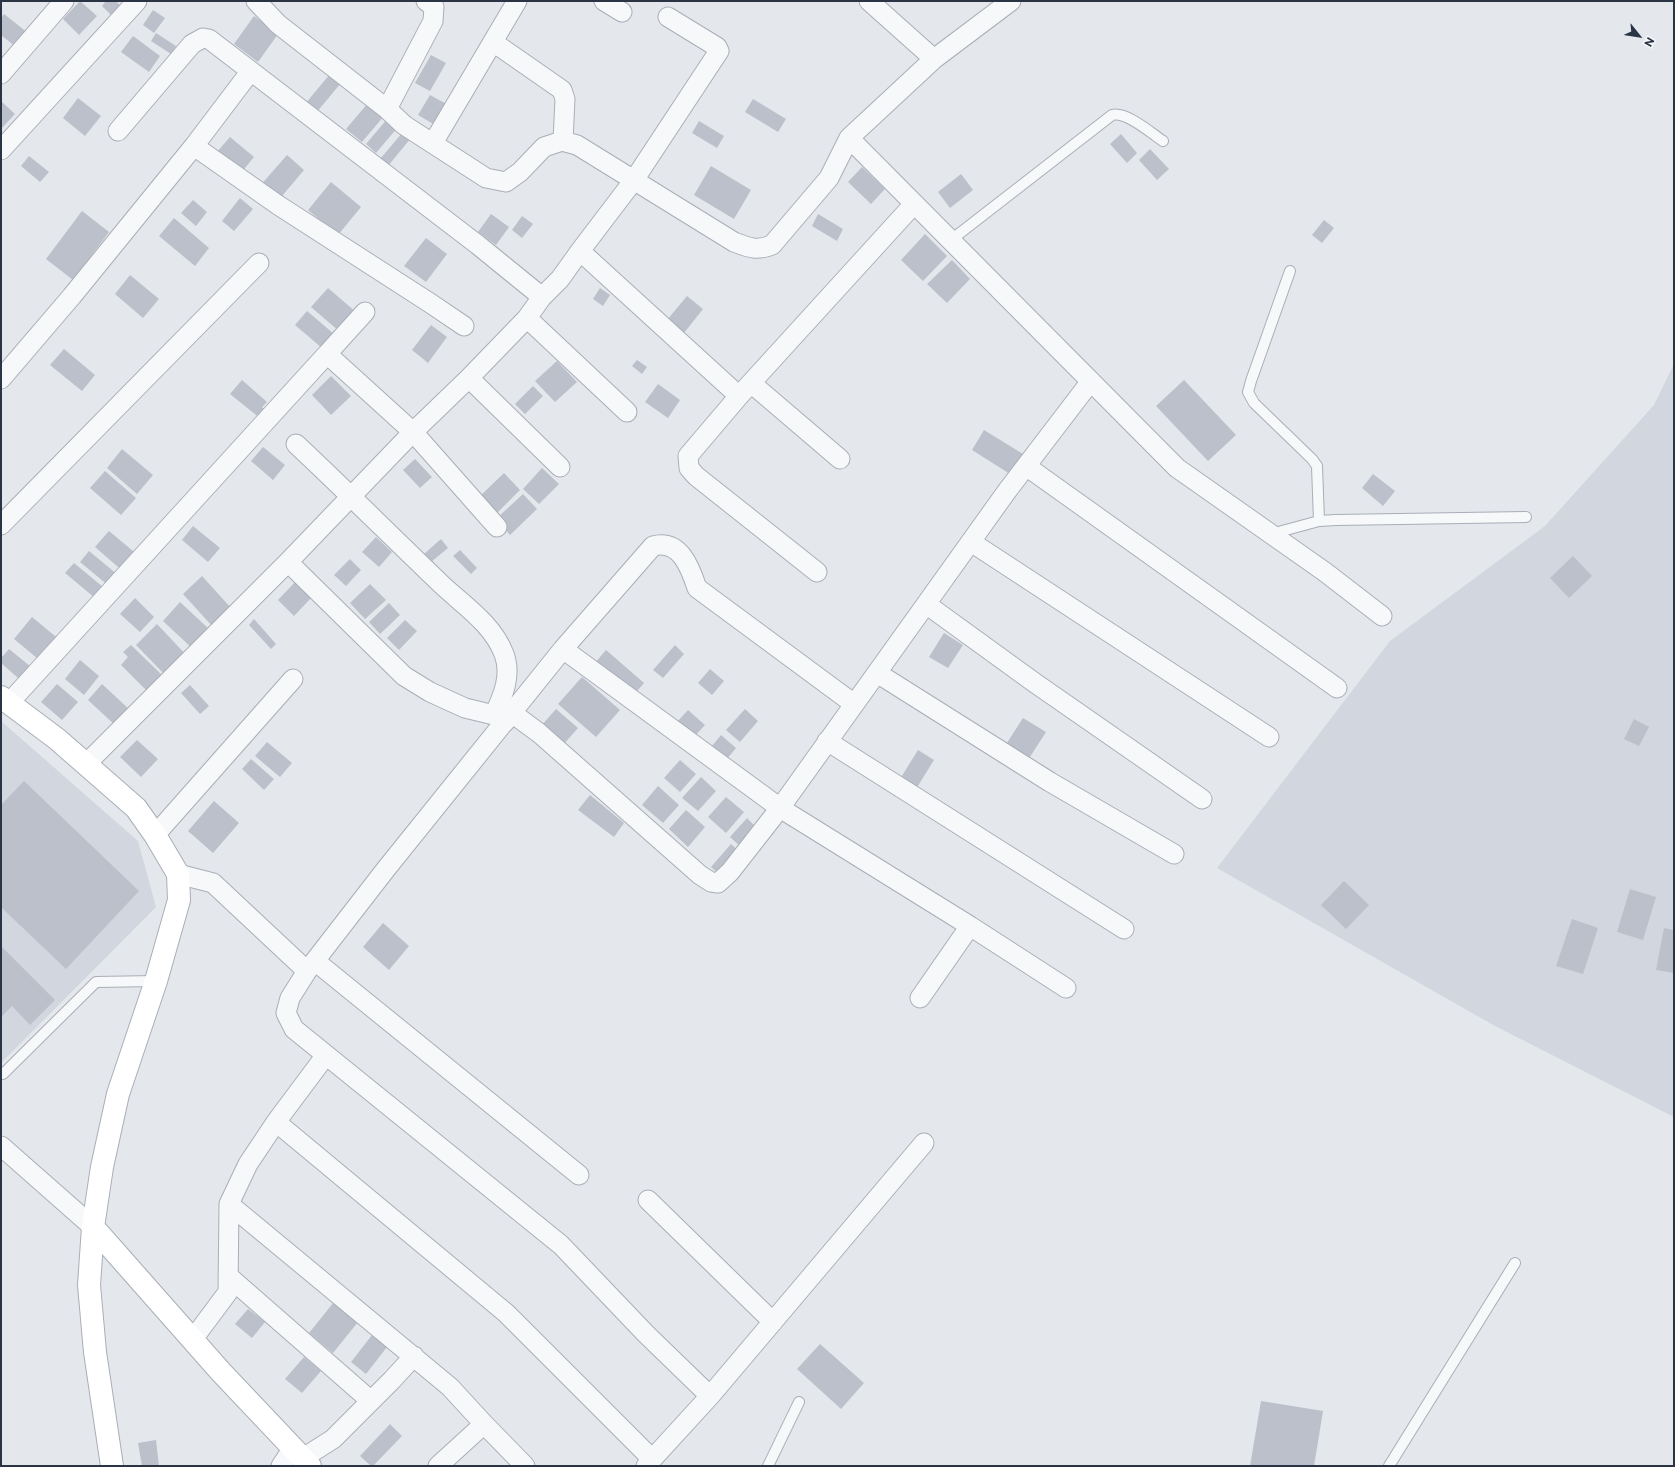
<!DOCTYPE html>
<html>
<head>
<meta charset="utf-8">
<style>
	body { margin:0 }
	#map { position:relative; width:1675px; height:1467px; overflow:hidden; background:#e4e7ec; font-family:Montserrat,sans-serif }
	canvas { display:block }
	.frame { position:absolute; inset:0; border:2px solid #2b3445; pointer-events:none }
	.north { position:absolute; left:1619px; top:16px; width:40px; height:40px; -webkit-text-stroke:3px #f4f6f9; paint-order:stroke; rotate:120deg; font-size:11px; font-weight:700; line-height:16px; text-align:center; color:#2b3445 }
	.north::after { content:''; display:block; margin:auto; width:14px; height:18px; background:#2b3445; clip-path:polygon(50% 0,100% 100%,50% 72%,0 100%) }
</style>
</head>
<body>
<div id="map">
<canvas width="1675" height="1467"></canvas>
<div class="frame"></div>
<div class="north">N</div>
</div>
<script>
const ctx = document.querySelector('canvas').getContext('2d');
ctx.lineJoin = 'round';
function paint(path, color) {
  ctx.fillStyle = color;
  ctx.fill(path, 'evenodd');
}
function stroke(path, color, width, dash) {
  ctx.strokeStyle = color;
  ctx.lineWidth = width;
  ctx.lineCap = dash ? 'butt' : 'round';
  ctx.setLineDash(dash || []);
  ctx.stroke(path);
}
paint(new Path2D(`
	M1674,364v753l-179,-91 -278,-158 173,-227 155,-115 109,-121z
	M1,721l137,120 18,66 -155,156z`), '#d2d6de');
paint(new Path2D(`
	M80,1l17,15 -18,19 -16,-16z
	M106,1h10l10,10 -9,10 -15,-15z
	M153,10l12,8 -11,15 -11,-8z
	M4,14l24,19 -12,14 -15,-12v-17z
	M254,16l24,18 -20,28 -24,-18z
	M156,33l20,13 -5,8 -20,-13z
	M133,36l27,20 -11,16 -28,-20z
	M431,55l15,8 -16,28 -15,-8z
	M330,74l11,9 -25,30 -11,-9z
	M430,95l22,12 -12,21 -22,-13z
	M78,98l23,18 -16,20 -22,-18z
	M753,99l33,20 -8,13 -33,-20z
	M1,101l14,13 -14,15z
	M368,103l16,13 -22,26 -16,-13z
	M388,118l10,9 -22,26 -10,-9z
	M699,121l25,15 -7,12 -25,-15z
	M403,132l8,6 -23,28 -8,-7z
	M1121,134l16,19 -10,10 -17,-19z
	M230,137l24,20 -14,17 -24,-21z
	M1150,149l19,20 -12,11 -18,-20z
	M287,155l17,15 -27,32 -18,-15z
	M29,156l20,16 -9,10 -19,-16z
	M711,166l40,24 -17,29 -40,-24z
	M862,167l23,22 -14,15 -23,-22z
	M961,174l12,16 -23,18 -12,-16z
	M331,182l30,25 -23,28 -30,-25z
	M240,198l13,11 -19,22 -12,-10z
	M193,200l14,12 -11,14 -15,-13z
	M82,211l27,21 -36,48 -27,-21z
	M491,214l18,13 -13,18 -18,-13z
	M818,214l25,15 -6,12 -25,-15z
	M522,216l11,8 -11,14 -10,-8z
	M174,218l35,30 -14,18 -36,-30z
	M1324,220l10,8 -12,15 -10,-8z
	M925,234l22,22 -24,25 -22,-21z
	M426,238l21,16 -21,28 -22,-16z
	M952,260l18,19 -23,24 -20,-19z
	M130,275l29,24 -16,19 -28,-24z
	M328,288l29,25 -17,19 -29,-25z
	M600,288l10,7 -7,11 -10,-7z
	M687,296l16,13 -19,24 -17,-13z
	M307,311l27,23 -12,14 -27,-23z
	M431,325l16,12 -19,26 -16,-13z
	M64,349l31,26 -13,16 -32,-26z
	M637,360l10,7 -5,7 -10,-8z
	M557,361l20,21 -22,20 -20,-21z
	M331,376l20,20 -20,19 -19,-20z
	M242,380l25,22 -5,5 5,5 -6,7 -31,-25z
	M1184,380l52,55 -28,26 -52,-55z
	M658,384l22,16 -12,18 -23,-16z
	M533,386l10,10 -18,18 -10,-10z
	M984,430l39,24 -13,20 -38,-24z
	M263,447l22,18 -12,15 -22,-19z
	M122,449l31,26 -16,19 -30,-26z
	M415,459l17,18 -12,11 -17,-18z
	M542,468l17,16 -20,20 -16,-15z
	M105,471l31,27 -15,17 -31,-27z
	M504,473l16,17 -27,27 -17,-17z
	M1373,474l22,17 -12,15 -21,-18z
	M523,494l14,15 -27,26 -14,-16z
	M193,526l27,22 -12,14 -26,-22z
	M109,531l30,25 -14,17 -30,-26z
	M376,537l16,15 -13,15 -17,-15z
	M441,539l7,9 -17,14 -7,-8z
	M460,550l17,18 -6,6 -18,-18z
	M89,551l29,24 -9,11 -29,-24z
	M1573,556l19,20 -23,22 -19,-20z
	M350,559l11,11 -15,16 -12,-11z
	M74,563l29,24 -8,11 -30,-25z
	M202,576l30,33 -19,18 -30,-33z
	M296,581l16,16 -18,19 -16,-16z
	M370,584l16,16 -21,19 -15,-16z
	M135,598l19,19 -14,15 -20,-18z
	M180,602l30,28 -17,19 -30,-28z
	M389,603l11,12 -20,19 -11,-12z
	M32,617l29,24 -18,22 -29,-24z
	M254,619l22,25 -5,5 -22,-24z
	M405,620l12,11 -18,19 -12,-12z
	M157,624l31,33 -21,20 -31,-32z
	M944,633l19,12 -15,23 -19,-11z
	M131,645l32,31 -15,16 -27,-27 7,-8 -5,-5z
	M675,645l9,9 -21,24 -10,-8z
	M9,649l27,22 -11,13 -24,-21v-5z
	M606,650l38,33 -11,13 -38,-33z
	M80,660l19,16 -15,19 -19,-16z
	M710,669l14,12 -12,14 -14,-12z
	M582,677l38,33 -24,27 -38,-33z
	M57,684l21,18 -16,18 -21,-18z
	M102,684l29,27 -14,16 -29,-27z
	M190,685l19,21 -9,8 -19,-21z
	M556,709l22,19 -15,17 -22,-19z
	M745,709l13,12 -18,21 -14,-12z
	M688,710l17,15 -12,13 -17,-15z
	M1023,718l23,14 -18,28 -23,-14z
	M1634,719l15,8 -10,19 -15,-7z
	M721,735l15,13 -14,17 -15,-13z
	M137,740l21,19 -17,18 -21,-20z
	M267,742l25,21 -12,14 -25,-21z
	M918,750l16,10 -18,29 -16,-10z
	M251,759l23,20 -10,11 -22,-21z
	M680,760l16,14 -16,18 -16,-14z
	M701,777l15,14 -18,20 -16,-13z
	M24,781l115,110 -73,78 -65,-62v-102z
	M658,786l21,19 -16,18 -21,-18z
	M590,795l34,28 -10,14 -36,-27z
	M726,797l18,15 -18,21 -18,-16z
	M214,801l25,22 -26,30 -25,-22z
	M686,810l19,17 -17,20 -19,-18z
	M747,818l12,12 -16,19 -13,-12z
	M731,844l11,10 -20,23 -11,-10z
	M1344,881l25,24 -23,24 -25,-24z
	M1630,889l26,8 -13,43 -26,-8z
	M1572,919l26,9 -15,46 -27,-8z
	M383,923l26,23 -20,24 -26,-23z
	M1664,928l10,2v43l-18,-3z
	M1,946l54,54 -25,25 -18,-19 -11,11z
	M334,1302l24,20 -25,31 -24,-20z
	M248,1309l17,13 -13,16 -17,-14z
	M372,1335l15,12 -21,27 -15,-12z
	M820,1344l44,39 -23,26 -44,-40z
	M304,1357l17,14 -19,22 -17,-14z
	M1261,1401l62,10 -9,55h-64z
	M390,1424l12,12 -29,30h-2l-11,-10z
	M156,1440l3,26h-17l-4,-23z`), '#bbc0ca');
const lane = new Path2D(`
	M951,240l161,-125c14,-4 39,18 51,26
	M1290,271l-39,110 -3,11 6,11 58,56 5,7 2,55
	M1271,534l48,-13 17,-1 190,-3
	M3,1074l93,-92 60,-1
	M768,1466l31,-64
	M1389,1466l126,-203`);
const street = new Path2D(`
	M256,1l22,23 109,85 17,16 82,53 20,4 14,-10 24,-25 18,-6 15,4 157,97c16,6 22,9 38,3l57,-67 20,-40 85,-79 77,-58
	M604,1l18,11
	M869,1l65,58
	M493,42l69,48 3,9 -2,42
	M1,74l63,-73
	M387,109l46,-88 1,-14 -8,-6
	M849,138l328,330 148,104 57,44
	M433,143l84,-142
	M194,146l56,-74
	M1,150l136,-149
	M580,251l54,-71 85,-129 -2,-4 -49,-30
	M542,297l18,-18 20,-28 159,145
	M365,312l-38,42 86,78 84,95
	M527,318l100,94
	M469,378l91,89
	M1,379l71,-83 122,-150 84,59 152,98 34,23
	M751,383l89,76
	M296,444c49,46 96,93 144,139 23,22 52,40 64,71 8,21 -1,42 -10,61
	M1026,466l311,222
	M1,525l258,-262
	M971,542l298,195
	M288,562l116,114 26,16 35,16 29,7 11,7
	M817,572l-121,-96 -7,-8 -1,-12 51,-60 175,-192
	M926,604l109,79 167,116
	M563,649l90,-103c27,-7 37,21 44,42l157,116
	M877,673l173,109 124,72
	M9,703l318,-349
	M512,713l27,20 161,142 11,7 7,1 12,-11 50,-64 227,-317 84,-110
	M827,741l297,188
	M86,764l202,-202 125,-130 56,-54 58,-60 15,-21 -64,-52 -269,-206 -6,-1 -11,6 -74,87
	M155,835l138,-156
	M178,874l35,9 94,88 79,-102 177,-220 217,159 190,118 -50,72
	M970,926l96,62
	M315,961l264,214
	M307,971l-17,27 -4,15 8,16 267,216 85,89 64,62
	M276,1122l230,191 146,146
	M1,1146l92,81
	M648,1200l125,122
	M229,1204l221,183 34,37
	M228,1276l143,125
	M193,1339l35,-47 1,-88 19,-40 28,-42 50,-67
	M303,1458l30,-19 59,-59 22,-24
	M281,1466l12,-18
	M438,1466l46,-42 41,42
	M646,1466l64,-70 214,-253`);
const secondary = new Path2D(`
	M1,697l56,42 79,69 19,27 23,39 1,26 -23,81 -38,113 -16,73 -9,60 -4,58 6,67 17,114
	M93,1227l128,145 89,94`);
stroke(lane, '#a9aeb7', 12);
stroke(street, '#a9aeb7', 21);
stroke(secondary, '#a9aeb7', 24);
stroke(lane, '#f7f8fa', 10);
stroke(street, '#f7f8fa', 19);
stroke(secondary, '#fff', 22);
</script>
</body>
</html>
